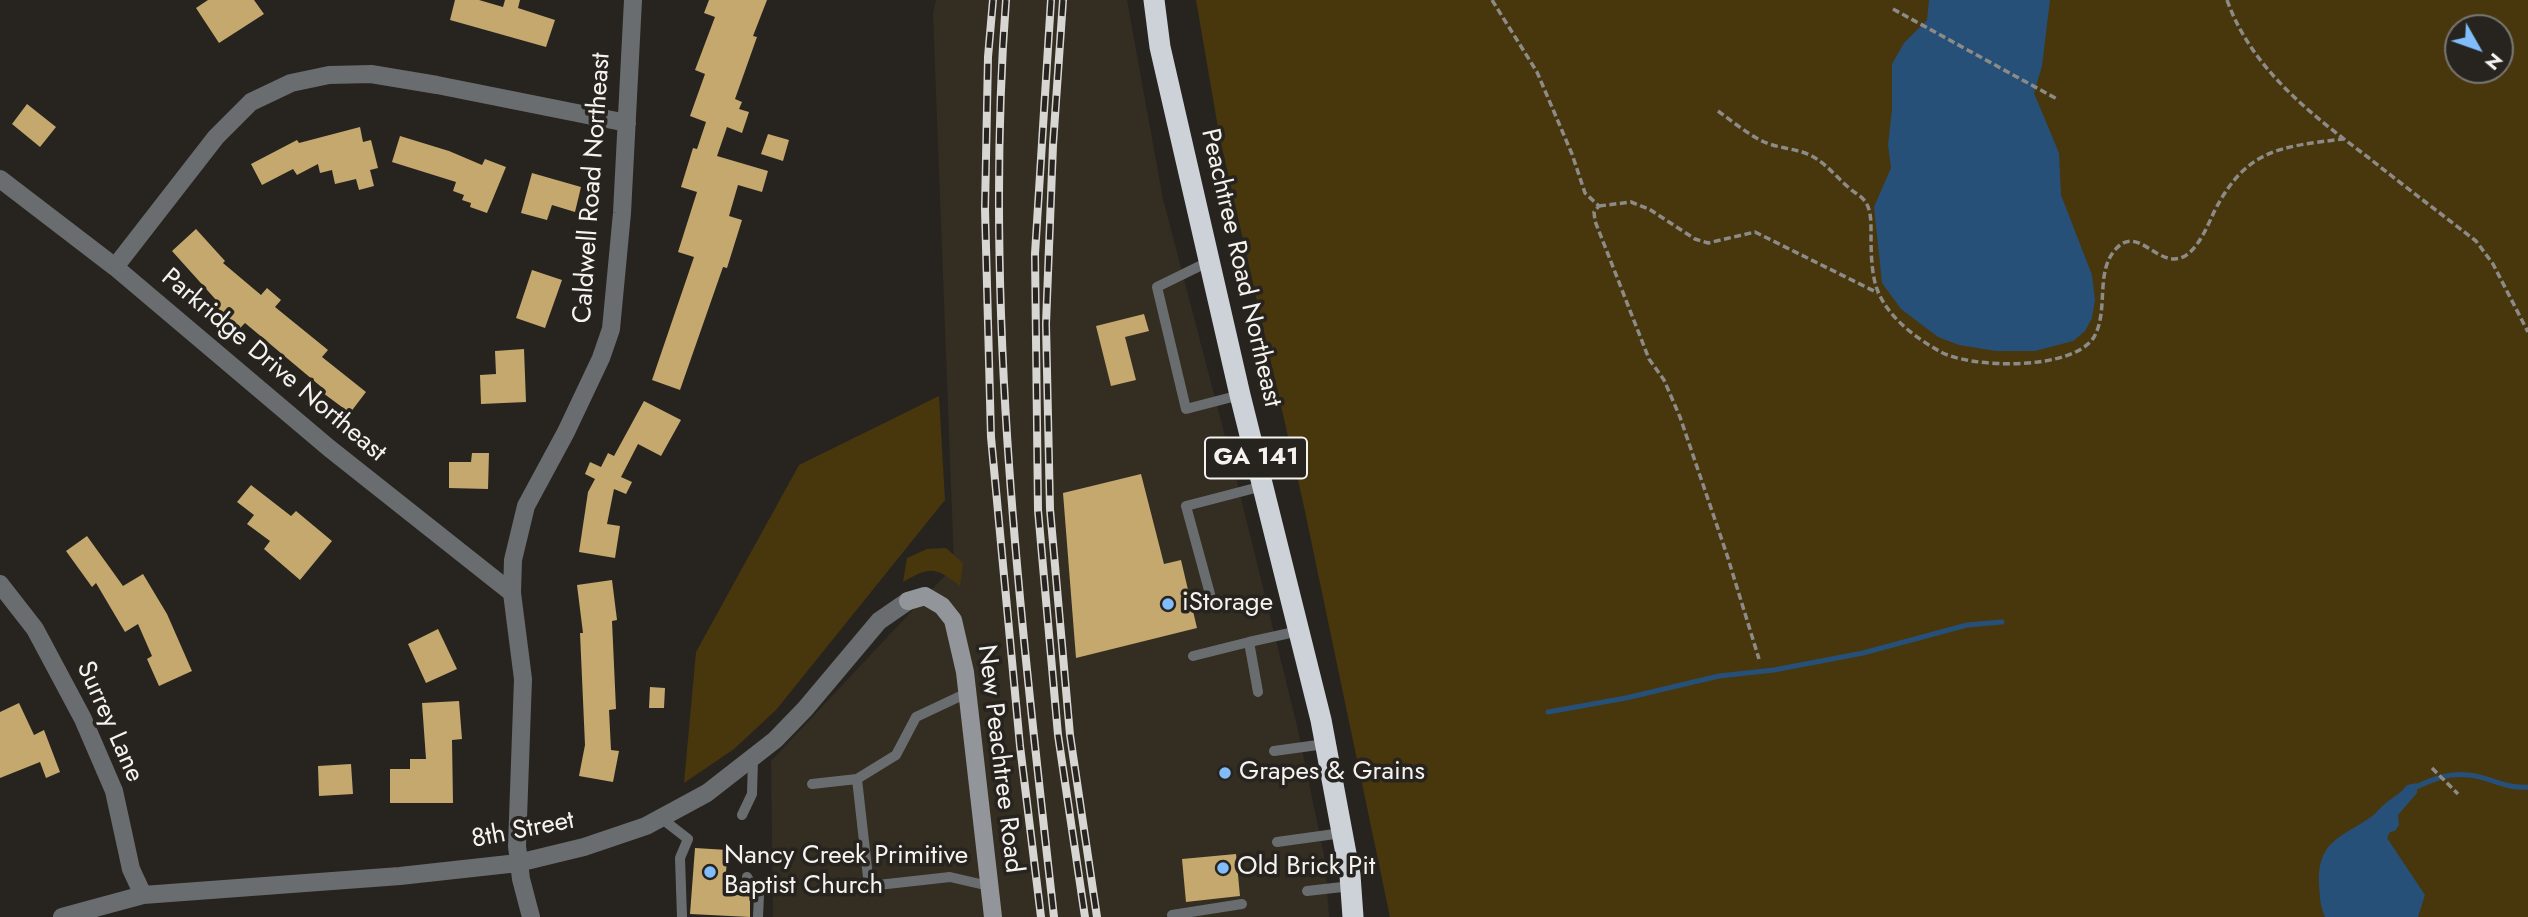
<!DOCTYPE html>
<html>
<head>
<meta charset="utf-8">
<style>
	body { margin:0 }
	#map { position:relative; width:2528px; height:917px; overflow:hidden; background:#27241f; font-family:Jost,sans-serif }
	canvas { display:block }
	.north { position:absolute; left:2444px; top:14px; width:70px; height:70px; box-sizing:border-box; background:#27241f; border:2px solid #797773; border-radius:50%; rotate:130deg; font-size:19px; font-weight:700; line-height:28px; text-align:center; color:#f5f3f0 }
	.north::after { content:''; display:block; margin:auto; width:24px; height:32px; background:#80bdfa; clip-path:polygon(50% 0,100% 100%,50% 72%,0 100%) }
</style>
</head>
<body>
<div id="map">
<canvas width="2528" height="917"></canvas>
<div class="north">N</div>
</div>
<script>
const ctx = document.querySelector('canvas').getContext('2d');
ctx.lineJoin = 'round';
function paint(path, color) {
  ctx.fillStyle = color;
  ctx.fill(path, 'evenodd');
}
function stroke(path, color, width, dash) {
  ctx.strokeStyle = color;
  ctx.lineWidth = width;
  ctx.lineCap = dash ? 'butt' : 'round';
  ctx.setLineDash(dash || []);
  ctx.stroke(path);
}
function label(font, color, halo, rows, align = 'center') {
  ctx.font = font + ' Jost,sans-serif';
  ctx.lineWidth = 7;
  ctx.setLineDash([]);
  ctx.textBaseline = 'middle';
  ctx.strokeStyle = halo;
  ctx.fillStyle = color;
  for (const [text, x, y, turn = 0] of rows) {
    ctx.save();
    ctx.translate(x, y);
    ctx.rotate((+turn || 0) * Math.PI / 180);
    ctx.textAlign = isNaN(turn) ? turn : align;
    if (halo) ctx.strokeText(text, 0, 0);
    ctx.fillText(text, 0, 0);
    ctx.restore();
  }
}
paint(new Path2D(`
	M936,0h191l36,199 75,287 60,244 27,130 4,57h-556l-2,-156 183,-195 -21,-553z`), '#332d22');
paint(new Path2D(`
	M1196,0h1332v917h-1138l-87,-415 -83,-363zM2458,28h42v42h-42z
	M939,396l6,104 -169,210 -42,39 -50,34 12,-131 103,-187z
	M946,548l17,15 -3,23c-25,-19 -29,-20 -57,-4l4,-24 20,-9z`), '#48360d');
paint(new Path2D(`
	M1929,0h121l-8,66 -8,27 25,60 2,42 31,80 3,25 -3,18 -7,13 -12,10 -38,10h-39l-37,-6 -21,-8 -37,-28 -19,-26 -8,-76 17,-39 -3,-23 4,-36v-45l12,-21 23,-23z
	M2417,783v10l-19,22 1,10 -4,6 -5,1 -3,6 38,57 -7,22h-93c-5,-11 -5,-20 -6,-32 -2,-44 21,-47 52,-68 6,-4 10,-11 16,-15 8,-6 14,-9 20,-17z`), '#265078');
stroke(new Path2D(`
	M1548,712l78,-14 93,-22 55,-6 89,-17 104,-28 35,-3
	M2410,790c18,-9 38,-18 59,-15 21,2 35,14 59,12`), '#265078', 5);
paint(new Path2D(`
	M208,0h46l10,14 -45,29 -23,-35z
	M455,0h24l24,7 2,-7h15l-2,8 37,12 -9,27 -96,-27z
	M709,0h58l-14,36 4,1 -22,62 7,3 -3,7 10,3 -7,21 -15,-6 -10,29 51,15 -6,21 -24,-7 -9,31 13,4 -15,48 -4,-1 -43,123 -28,-10 42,-123 -16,-5 19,-60 -16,-5 12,-39 4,1 9,-27 -16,-6 15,-42 -10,-4 20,-53 -11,-4z
	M27,104l29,23 -16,20 -28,-23z
	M360,127l3,15 8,-2 7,28 -8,2 4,16 -15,4 -3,-11 -21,5 -3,-14 -12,3 -2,-9 -21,11 -4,-6 -31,16 -11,-21 46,-24 2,3z
	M768,134l21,6 -6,21 -22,-7z
	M400,136l49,15 33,14 3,-6 21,8 -19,46 -17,-6 1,-4 -9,-3 2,-5 -11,-4 3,-9 -64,-20z
	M532,173l49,14 -6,25 -23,-7 -5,15 -26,-7z
	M196,229l29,32 -2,2 38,32 6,-7 14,12 -6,7 53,43 -6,7 44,35 -16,21 -27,-20 2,-3 -80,-67 -5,5 -26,-23 3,-4 -45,-50z
	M532,270l30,10 -17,48 -29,-10z
	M1144,314l5,17 -24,6 11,43 -25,6 -15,-60z
	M524,349l2,53 -45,2 -1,-29 16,-1 -1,-23z
	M644,401l37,19 -20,36 -23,-12 -17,33 11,5 -6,12 -12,-5 -7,35 13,2 -5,32 -36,-6 9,-60 7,-13 -10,-5 5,-12 11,5 7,-14 6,3z
	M472,453h17l-1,36 -39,-1v-26h22z
	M1141,474l23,90 17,-4 16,68 -121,30 -13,-165z
	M251,485l40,31 5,-5 36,30 -32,39 -36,-31 6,-8 -23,-17 7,-9 -17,-13z
	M87,536l36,50 20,-12 24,40 25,57 -33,15 -12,-27 5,-3 -14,-32 -13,8 -29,-49 -4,4 -26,-36z
	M612,580l5,40 -5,1 4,88 -7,1 2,40 8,1 -6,31 -34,-6 6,-31 -5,-112h3l-6,-48z
	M438,629l19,40 -31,14 -18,-39z
	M650,687l15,1 -1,20h-15z
	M459,701l3,38 -10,1 1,63h-63v-34h20v-10h16l-4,-56z
	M19,703l15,32 10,-5 16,42 -14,6 -6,-16 -40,16v-66z
	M351,764l2,30 -34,2 -1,-30z
	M695,848l33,2 -4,44 26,2v21l-60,-3z
	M1236,854l4,42 -54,6 -4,-43z`), '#c4a86e');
stroke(new Path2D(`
	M1492,0l45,72 35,82 13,39 14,13 -5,6 1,9 54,138 15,21 16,37 47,138 32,104
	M2227,0c25,70 85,115 142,158 35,28 71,55 107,83l17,23 35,68
	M1893,9l164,90
	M1718,111c14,10 28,22 44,30 12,6 27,7 40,11 20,6 31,22 46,35 5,5 12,8 16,13 7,8 7,21 7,31 0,15 0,32 3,47 6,33 37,57 65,73 31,18 134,20 155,-14 15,-26 1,-64 21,-87 23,-28 43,21 70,6 14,-9 22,-29 29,-44 32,-63 65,-65 129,-73
	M1599,206l32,-4 18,7 46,30 13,4 47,-11 123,61
	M2432,768l26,26`), '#8d8b87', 3.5, [7, 3.5]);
stroke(new Path2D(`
	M1210,261l-53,26 29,122 54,-14
	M1213,605l-27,-99 77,-20
	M1193,656l56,-14
	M1258,692l-9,-50 50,-11
	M1274,751l51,-7
	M857,779l39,-24 20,-38 51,-24
	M812,784l45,-5 12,107 81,-9 39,9
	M742,815l10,-21 1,-35
	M661,818l27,21 -8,19 2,59
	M1277,842l65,-9
	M747,877l12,18 -1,22
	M1307,891l44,-5
	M1172,915l70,-11`), '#6a6d6f', 10);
stroke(new Path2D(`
	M0,179l115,88 214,181 183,145
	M115,267l101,-130 35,-35 40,-19 38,-8 42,-1 66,11 190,38
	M0,584l35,45 48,90 31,72 17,78 12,26
	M62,917l81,-22 257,-19 118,-13 66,-16 62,-21 61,-33 68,-53 30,-31 74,-88 29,-20
	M531,917l-10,-38 -4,-33 6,-167 -11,-86 1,-33 13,-54 40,-74 35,-74 10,-29 11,-116 11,-213`), '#6a6d6f', 18);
stroke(new Path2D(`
	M908,601l17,-5 17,10 11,14 12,52 28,245`), '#929599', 18);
stroke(new Path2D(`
	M1154,0l6,47 80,348 81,325 29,155 3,42`), '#ccd2d8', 21);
const rail = new Path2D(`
	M993,0l-5,57 -3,152 6,228 29,309 21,171
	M1006,0c-23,306 14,613 48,917
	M1051,0l-16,254 3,256 20,225 27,182
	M1063,0l-10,145 -7,179 4,185 20,226 27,182`);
stroke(rail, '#d8d6d3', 8);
stroke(rail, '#27241f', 5, [16]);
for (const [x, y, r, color] of [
	[1168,604,7,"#80bdfa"],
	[1225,773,7,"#80bdfa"],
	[1223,868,7,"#80bdfa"],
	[710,872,7,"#80bdfa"]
]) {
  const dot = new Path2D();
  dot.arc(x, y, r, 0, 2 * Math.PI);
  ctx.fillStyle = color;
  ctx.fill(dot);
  stroke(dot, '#27241f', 2.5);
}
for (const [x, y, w] of [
	[1256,458,102]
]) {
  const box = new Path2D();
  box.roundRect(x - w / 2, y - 20.5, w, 41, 5);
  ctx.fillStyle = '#27241f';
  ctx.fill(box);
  stroke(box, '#f5f3f0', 2);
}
label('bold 24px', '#f5f3f0', null, [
	["GA 141",1256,458]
]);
label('26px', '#f5f3f0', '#27241f', [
	["Caldwell Road Northeast",593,188,-86],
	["Peachtree Road Northeast",1240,268,77],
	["Parkridge Drive Northeast",273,366,40],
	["Surrey Lane",109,722,66],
	["New Peachtree Road",999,759,83],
	["8th Street",523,831,-11]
]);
label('26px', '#f5f3f0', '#27241f', [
	["iStorage",1182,604],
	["Grapes & Grains",1239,773],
	["Nancy Creek Primitive",724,857],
	["Baptist Church",724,887],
	["Old Brick Pit",1237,868]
], 'left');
</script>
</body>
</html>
